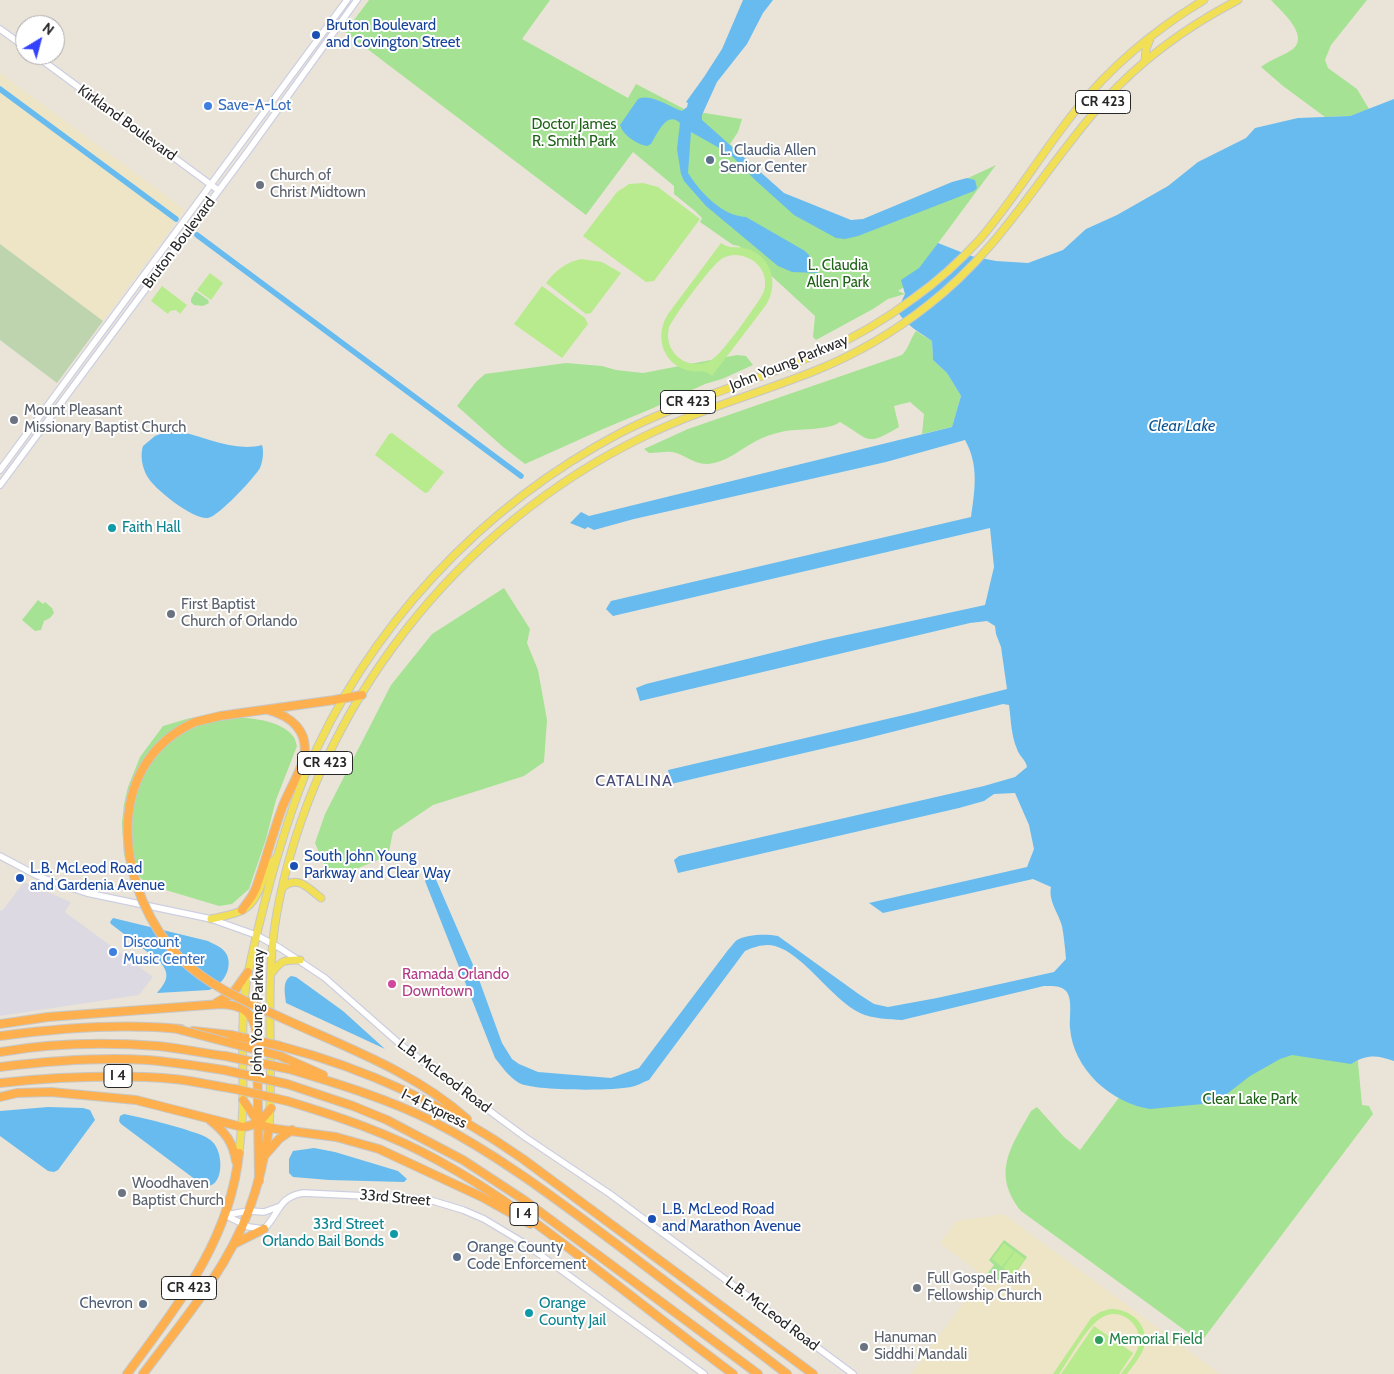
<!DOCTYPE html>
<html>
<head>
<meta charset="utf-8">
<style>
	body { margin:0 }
	#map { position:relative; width:1394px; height:1374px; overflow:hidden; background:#eae4d8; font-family:Cabin,sans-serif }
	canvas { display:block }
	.north { position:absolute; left:15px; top:15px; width:50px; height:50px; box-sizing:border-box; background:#fff; border:1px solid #a9a9a9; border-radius:50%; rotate:37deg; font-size:14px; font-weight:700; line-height:20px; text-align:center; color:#272727 }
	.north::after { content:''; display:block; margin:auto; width:18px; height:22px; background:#3442fb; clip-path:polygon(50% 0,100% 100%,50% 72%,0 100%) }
</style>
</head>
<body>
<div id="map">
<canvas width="1394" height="1374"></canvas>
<div class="north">N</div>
</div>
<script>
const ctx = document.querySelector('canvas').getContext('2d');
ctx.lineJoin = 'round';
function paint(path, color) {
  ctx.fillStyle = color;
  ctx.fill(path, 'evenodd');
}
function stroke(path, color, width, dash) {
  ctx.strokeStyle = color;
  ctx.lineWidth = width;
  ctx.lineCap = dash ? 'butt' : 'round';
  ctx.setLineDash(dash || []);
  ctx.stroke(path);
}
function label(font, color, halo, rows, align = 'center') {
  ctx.font = font + ' Cabin,sans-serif';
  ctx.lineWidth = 4;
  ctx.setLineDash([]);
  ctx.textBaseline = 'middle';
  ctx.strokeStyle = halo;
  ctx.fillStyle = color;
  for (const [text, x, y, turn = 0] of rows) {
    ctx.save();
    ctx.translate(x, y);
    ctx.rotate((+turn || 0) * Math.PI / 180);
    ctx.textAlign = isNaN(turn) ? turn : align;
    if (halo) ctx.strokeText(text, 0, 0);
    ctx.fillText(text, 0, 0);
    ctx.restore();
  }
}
paint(new Path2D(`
	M24,882l47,20 -6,10 88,65 -14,18 -139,21v-106l2,1z`), '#ddd9e2');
paint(new Path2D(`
	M0,73l185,137 -82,111 -103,-77z
	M1004,1214l216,160h-309l72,-98 -43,-33 16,-22z`), '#ede5c6');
paint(new Path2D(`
	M369,0h181l-28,39 106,59 8,-14 50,26 56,9 -4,13 -8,12 59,59 65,28 142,-66 -89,120 -9,6 7,3 -17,5 -15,10 -57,31 -3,-3 2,-21 -76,-70 -6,-1 -33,-23 2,-4 -7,-7 -21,-17v-8l-41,-34 -47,63 -241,-183z
	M1271,0h96l-36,45 -6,15 3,8 29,21 12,20 -19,7 -25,1 -42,-31 -22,-19c10,-8 22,-11 32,-18 17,-14 -13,-39 -22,-49z
	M195,292h2l11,8 1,3 -6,3 -9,-1 -3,-3v-3z
	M916,331l16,10 1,19 14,13 14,23 -9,31 -30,7 2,-20 -14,-12 -16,4 5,21c-34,20 -28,13 -59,-5 -11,9 -43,6 -59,10 -9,2 -18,5 -25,9 -15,8 -31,22 -48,23 -14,1 -23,-10 -36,-12 -6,-1 -16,1 -23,1l-5,-4 44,-20 214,-74c7,-7 8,-16 14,-24z
	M737,355l9,1 7,9 -31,14 -17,5 -54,25 -48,20 -78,35 -22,-17 -46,-41 19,-24 9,-8 81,-11 36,3 14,4 27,3z
	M504,588l26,41 -3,14 11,27 9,50 -3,42 -20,14 -91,29 -40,27 -5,24 -57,23 -16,-36 10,-29 66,-129 41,-51z
	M38,600l5,4 2,-2 7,6 2,5 -4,5 -6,3 -3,9 -6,1 -13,-11z
	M190,718c29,0 83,-6 103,18 2,2 3,7 4,10l-21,54 -10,39 -17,50 -17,15 -13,2 -60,-18 -16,-8 -15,-13 -4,-12 -2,-32 2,-19 4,-17 12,-30 23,-31z
	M1311,839l45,202 6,64 7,1 4,8 -172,228 -180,-131c-30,-38 -10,-64 10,-100l6,-4 27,30 16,13z
	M1004,1240l23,17 -15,21 -8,-6 -7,10 -10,-8 7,-9 -5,-5z`), '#a5e293');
paint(new Path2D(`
	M0,244l103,77 -46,62 -57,-43z`), '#bdd4af');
paint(new Path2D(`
	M643,183l15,4 42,32 -46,62 -8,1 -63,-46 34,-44 12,-8z
	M721,243c9,7 16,2 27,6 24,8 31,35 18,56l-54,71c-10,-8 -14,-2 -26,-6 -25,-8 -31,-36 -18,-56zM733,255c20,-1 37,16 31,36 -3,9 -41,61 -50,67 -5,4 -11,6 -17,6 -19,0 -33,-18 -28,-36 3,-10 42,-61 50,-67 4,-4 9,-5 14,-6z
	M581,259l21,3 19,11 -30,40 -5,1 -40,-31c9,-12 20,-21 35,-24z
	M210,273l13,10 -12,17 -14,-10z
	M162,286l25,19 -7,9 -4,-4 -6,1 -2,3 -17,-13z
	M542,286l43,32 3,6 -26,34 -48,-34z
	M392,433l52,39 -16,20 -3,1 -50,-38 14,-21z
	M1004,1243l10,8 -12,16 -10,-8z
	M1015,1251l10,8 -12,16 -10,-7z
	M1110,1309c20,-1 40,16 34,38 -3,10 -11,18 -17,27h-6c6,-9 16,-19 18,-30 3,-21 -20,-38 -38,-26 -14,8 -32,42 -42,56h-6l38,-56 9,-6z
	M1094,1326l39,27 -14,21h-58z`), '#b8ea8e');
paint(new Path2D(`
	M743,0h30l-10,13 -16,31 -30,38 -15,33v5l82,73 67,27 12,-1 89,-37 15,-4 8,2 2,8 -3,3 -116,45 -13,3 -9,-1 -42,-23 -40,-36 -24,-25 -39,-22 -3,41c12,19 34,43 58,44l59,34 4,4v8l9,10 -26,-1 -14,-6 -72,-60 -22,-25 -3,-7 -4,-25 3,-26c-13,-13 -23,11 -29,21l-4,2c-11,-2 -24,-11 -27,-21l18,-26c14,-6 31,8 44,12l5,-4 1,-4 -2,-1 18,-25 18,-28z
	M1394,99v962c-17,-6 -27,-7 -43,3l-59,-9 -12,4 -30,17 -27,21 -20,7 -53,5c-39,-6 -77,-40 -80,-81 -1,-10 3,-29 -4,-37 -6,-6 -14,-5 -22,-5l-142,34c-12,-1 -30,-1 -42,-7 -29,-14 -56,-59 -85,-67 -9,-3 -22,1 -30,5l-96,129c-6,2 -12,6 -18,7 -19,4 -97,4 -112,-4 -10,-6 -17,-16 -24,-25l-70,-177 3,-4 6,-2 43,99 25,69 10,16 7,5 19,8 73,6 28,-10 89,-118c3,-3 6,-8 9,-10 11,-6 29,-6 41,-4l82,59 14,9 14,3 49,-9 117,-26 12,-13c-1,-11 -2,-22 -4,-33 -3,-12 -14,-25 -11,-39l-18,-8 -150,34 -14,-10 158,-36 7,-18 -5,-24 -14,-32 -21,1 -10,7 -25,7 -281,65 -4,-13 5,-4 305,-70 31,-9 12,-10c-1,-7 -8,-11 -10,-18 -6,-13 -6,-30 -8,-44l-6,-1 -143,36 -189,44 -3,-14 249,-58 90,-23 -6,-42 -5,-13 -1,-8 -8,-5 -17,2 -330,78 -4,-13 10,-4 178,-44 161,-35 9,-38 -4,-39 -377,88 -7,-7 5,-8 360,-84c4,-28 8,-52 -6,-77l-79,22 -252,57 -40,11 -6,-3 -3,2 -15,-6 11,-11 8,4 363,-89 9,-31 -14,-23 -14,-13 -1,-19c-15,-11 -24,-14 -35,-30l8,-17 -4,-14 18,-12 19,-25 33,13 25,5 32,2 35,-13 23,-21 31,-14 51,-29 30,-24 48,-24 9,-10 43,-10 52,-2z
	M171,430c30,4 61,23 91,15 2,6 1,16 -2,23 -5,9 -42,49 -52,50 -15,2 -54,-29 -61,-42 -5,-9 -7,-21 -4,-30l12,-10z
	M113,918l95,23c7,4 15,6 19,14 6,14 -5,31 -18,35l-52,3c10,-12 14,-19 2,-32l-48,-37 -1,-2z
	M291,976l5,1 47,34 42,38 -99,-46c-1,-10 -4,-22 5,-27z
	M48,1107l35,1 7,2 5,10 -37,50 -4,2 -6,-1 -48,-35v-25z
	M124,1114c20,4 40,9 60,15 8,3 18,5 25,10 16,9 16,51 -5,47l-83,-62 -2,-3 1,-5z
	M314,1148l21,4 63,19 9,8 -3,3 -75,-2 -36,-3 -4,-4v-14l4,-8z`), '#68bbef');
stroke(new Path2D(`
	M0,89l176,130
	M197,235l324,241`), '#68bbef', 5.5);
const minor = new Path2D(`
	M0,29l25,18
	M35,55l183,135
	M0,470l347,-470
	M0,485l248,-334 109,-151
	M0,856l36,19 17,7 34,11 124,26 45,16 24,13 45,30 76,67 59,44 65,48 85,57 243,180
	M225,1215l24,12 15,2c16,-16 14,-32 39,-36l105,5 22,2 33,10 21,9 40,24 180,131
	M225,1215l24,-4 15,1 14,-5`);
const major = new Path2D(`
	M1145,61l1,-12 4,-10
	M283,887c15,-12 25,1 38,11
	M211,919c31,-7 41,-7 52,-39 4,-10 6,-16 14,-23
	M271,974c10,-14 13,-14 29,-14
	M269,1128c5,-72 -5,-144 8,-216 38,-205 181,-386 368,-476 56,-27 115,-43 172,-66 39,-16 77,-38 110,-64 76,-58 115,-136 177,-205 38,-42 84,-75 134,-101
	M239,1153c2,-18 4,-37 4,-56 0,-38 -2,-75 3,-113 6,-34 15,-68 24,-102 10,-36 21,-72 35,-107 62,-147 176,-269 317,-343 65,-33 136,-51 202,-81 32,-14 62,-32 90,-53 24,-17 46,-37 66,-59 35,-41 63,-88 96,-129 36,-45 80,-81 128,-110`);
const highway = new Path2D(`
	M195,722l25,-6 114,-16 28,-5
	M242,910l10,-14 4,-8c9,-25 16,-52 25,-77 5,-16 20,-39 23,-54 5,-26 -13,-41 -36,-47
	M216,1003l17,-10 15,-21
	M282,1018c63,29 133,54 185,101
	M0,1024l48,-7 173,-13c22,1 32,8 36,30l2,147
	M193,1031l38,4
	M0,1036c60,-8 121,-13 181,-7
	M280,1046c88,23 169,61 243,113l290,215
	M0,1052c52,-9 105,-10 157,-6 22,2 45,7 68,10
	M280,1056l43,19
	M0,1067c49,-6 98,-10 147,-7 26,2 51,6 77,10
	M289,1069c49,15 97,29 143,52 65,33 124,78 183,122 57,44 115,87 172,131
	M0,1083c58,-6 116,-9 174,-4 20,2 41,7 61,10
	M287,1084l66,22 34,14 76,40 61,40 234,174
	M0,1097l17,-4 34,-1 85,8 106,27c13,-1 22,-8 29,-19
	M243,1100l15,22 6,4 12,3 60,8 43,12 103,48 48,27
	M287,1101c53,16 104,33 152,60 59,32 112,73 165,114 43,33 86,67 129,99
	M210,1120c15,12 23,22 26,41
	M265,1155l14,-16 13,-9
	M234,1244l30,-15
	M127,1374c50,-68 103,-133 112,-221
	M143,1374c39,-52 83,-103 106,-164 10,-27 16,-54 20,-82`);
stroke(minor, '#cdcfe1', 8);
stroke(major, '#c7c7c7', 9);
stroke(highway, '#c7c7c7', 10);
stroke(minor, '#fff', 5.5);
stroke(major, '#f1df56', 7);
stroke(highway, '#ffb04e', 8);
const highwayBridge = new Path2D(`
	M195,722c-97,44 -78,172 -14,237 29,28 66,43 101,59
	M177,1029l103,27
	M231,1035l49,11
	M225,1056l64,13
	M224,1070l63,14
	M235,1089l52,12`);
stroke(highwayBridge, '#c7c7c7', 10, []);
stroke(highwayBridge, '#ffb04e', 8);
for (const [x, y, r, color] of [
	[316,35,5,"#1a4fb4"],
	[208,106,5,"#3f7fe0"],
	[710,160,5,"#5c6f8a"],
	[260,185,5,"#6b7280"],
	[14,420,5,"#6b7280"],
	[112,528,5,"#0f9aa8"],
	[171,614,5,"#6b7280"],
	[294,866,5,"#1a4fb4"],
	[20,878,5,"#1a4fb4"],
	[113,952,5,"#3f7fe0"],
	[392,984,5,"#d1479c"],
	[122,1193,5,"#6b7280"],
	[652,1219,5,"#1a4fb4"],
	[394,1234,5,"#0f9aa8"],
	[457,1257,5,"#5c6f8a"],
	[917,1288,5,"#6b7280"],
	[143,1304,5,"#5c6f8a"],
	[529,1313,5,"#0f9aa8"],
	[1099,1340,5,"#2e9e5b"],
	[864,1347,5,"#6b7280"]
]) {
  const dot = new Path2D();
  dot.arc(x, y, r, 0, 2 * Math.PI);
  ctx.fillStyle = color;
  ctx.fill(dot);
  stroke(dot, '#fff', 2);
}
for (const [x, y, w] of [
	[1103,102,55],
	[688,402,55],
	[325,763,55],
	[118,1076,28],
	[524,1214,28],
	[189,1288,55]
]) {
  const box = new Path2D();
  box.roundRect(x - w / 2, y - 11.5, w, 23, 4);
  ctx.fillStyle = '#fff';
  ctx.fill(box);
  stroke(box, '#272727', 1);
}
label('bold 14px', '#272727', null, [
	["CR 423",1103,102],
	["CR 423",688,402],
	["CR 423",325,763],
	["I 4",118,1076],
	["I 4",524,1214],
	["CR 423",189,1288]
]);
label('15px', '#164399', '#fff', [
	["Bruton Boulevard",326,26],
	["and Covington Street",326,43],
	["South John Young",304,857],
	["Parkway and Clear Way",304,874],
	["L.B. McLeod Road",30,869],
	["and Gardenia Avenue",30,886],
	["L.B. McLeod Road",662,1210],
	["and Marathon Avenue",662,1227]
], 'left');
label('15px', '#366cbe', '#fff', [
	["Save-A-Lot",218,106],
	["Discount",123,943],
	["Music Center",123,960]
], 'left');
label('15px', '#272727', '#fff', [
	["Kirkland Boulevard",127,123,36],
	["Bruton Boulevard",179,243,-53],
	["John Young Parkway",789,363,-22],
	["John Young Parkway",258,1012,-89],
	["L.B. McLeod Road",444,1076,37],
	["I-4 Express",434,1109,26],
	["33rd Street",395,1198,5],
	["L.B. McLeod Road",772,1314,37]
]);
label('15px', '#1f6318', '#fff', [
	["Doctor James",574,125],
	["R. Smith Park",574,142],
	["L. Claudia",838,266],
	["Allen Park",838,283],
	["Clear Lake Park",1250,1100]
]);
label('15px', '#4e5e75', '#fff', [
	["L. Claudia Allen",720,151],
	["Senior Center",720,168],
	["Orange County",467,1248],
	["Code Enforcement",467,1265],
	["Chevron",133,1304,"right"]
], 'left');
label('15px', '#5b616d', '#fff', [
	["Church of",270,176],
	["Christ Midtown",270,193],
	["Mount Pleasant",24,411],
	["Missionary Baptist Church",24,428],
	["First Baptist",181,605],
	["Church of Orlando",181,622],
	["Woodhaven",132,1184],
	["Baptist Church",132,1201],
	["Full Gospel Faith",927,1279],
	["Fellowship Church",927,1296],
	["Hanuman",874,1338],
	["Siddhi Mandali",874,1355]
], 'left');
label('15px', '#0d838f', '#fff', [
	["Faith Hall",122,528],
	["33rd Street",384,1225,"right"],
	["Orlando Bail Bonds",384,1242,"right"],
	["Orange",539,1304],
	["County Jail",539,1321]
], 'left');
label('15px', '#b23c85', '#fff', [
	["Ramada Orlando",402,975],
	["Downtown",402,992]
], 'left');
label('15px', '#27864d', '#fff', [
	["Memorial Field",1109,1340]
], 'left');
label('italic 16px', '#0c5696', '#fff', [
	["Clear Lake",1182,426]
]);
ctx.letterSpacing = '1px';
label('16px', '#484b77', '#fff', [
	["CATALINA",634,781]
]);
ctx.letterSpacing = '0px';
</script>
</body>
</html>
